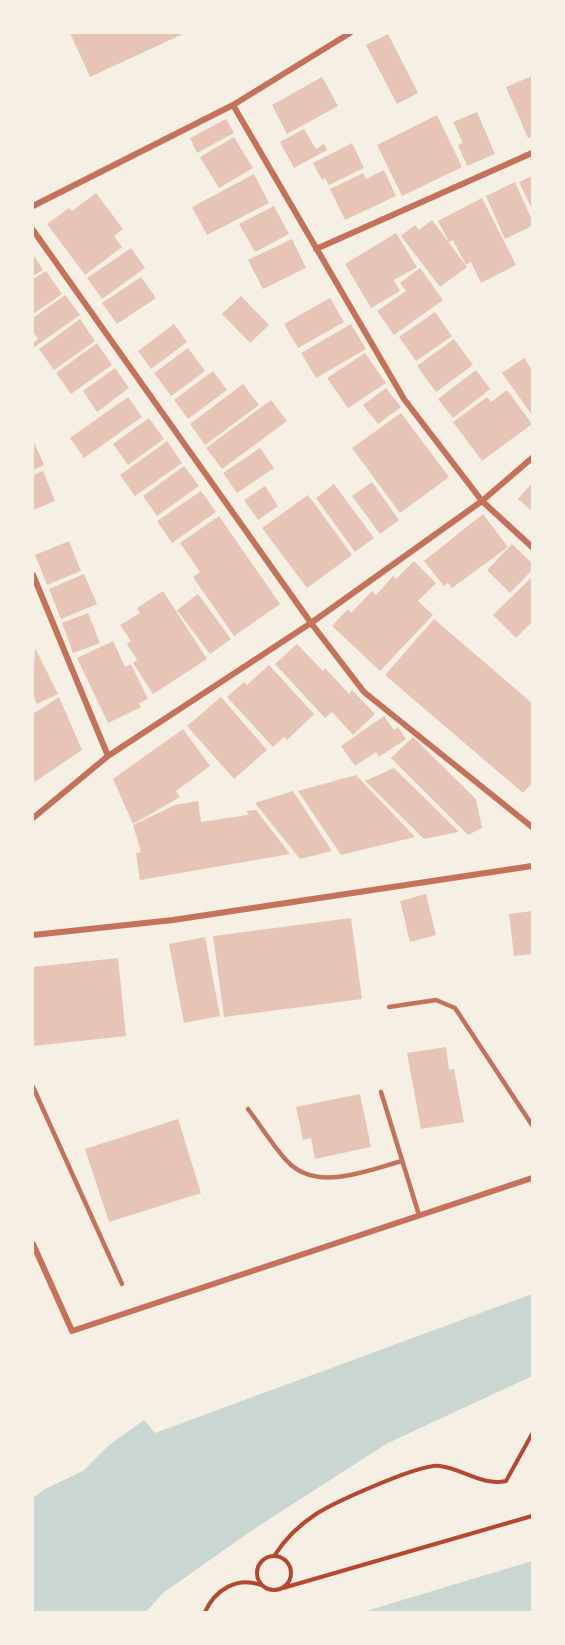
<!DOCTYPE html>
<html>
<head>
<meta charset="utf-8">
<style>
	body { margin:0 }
	#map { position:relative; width:565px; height:1645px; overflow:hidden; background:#f6efe4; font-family:Barlow,sans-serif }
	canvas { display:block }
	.frame { position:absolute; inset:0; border:34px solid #f6efe4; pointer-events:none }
</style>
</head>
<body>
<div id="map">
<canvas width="565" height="1645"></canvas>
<div class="frame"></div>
</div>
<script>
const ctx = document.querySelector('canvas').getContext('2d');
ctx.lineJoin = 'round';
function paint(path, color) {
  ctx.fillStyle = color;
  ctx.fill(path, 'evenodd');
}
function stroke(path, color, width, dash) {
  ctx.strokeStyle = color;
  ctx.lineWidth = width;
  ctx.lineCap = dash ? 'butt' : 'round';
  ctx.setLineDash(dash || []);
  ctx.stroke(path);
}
paint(new Path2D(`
	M532,1294v82l-146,68 -135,87 -88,62 -17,19h-113v-114l12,-9 38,-18 25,-25 36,-26 11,13z
	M532,1561v51h-169z`), '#c9d6d2');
paint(new Path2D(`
	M70,33h115l-95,44z
	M388,34l30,59 -21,11 -31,-59z
	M532,76v61l-4,1 -22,-51z
	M322,77l16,29 -51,28 -15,-29z
	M477,112l18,42 -28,12 -9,-21 5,-2 -10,-21z
	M437,115l25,52 -60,29 -25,-51z
	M226,119l8,14 -37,20 -7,-15z
	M304,129l12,20 8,-5 3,6 -33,18 -14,-26z
	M234,137l19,31 -34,20 -19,-31z
	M352,143l12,25 -35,17 -4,-7 -3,2 -9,-17z
	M384,170l12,26 -51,24 -15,-31 33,-16 3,6z
	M254,174l15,29 -62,32 -15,-28z
	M532,176v33l-13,-27z
	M515,182l17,38v6l-27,13 -19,-43z
	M96,193l27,36 -9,7 8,11 -37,28 -38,-51 22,-16 3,3z
	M482,198l34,67 -35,18 -10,-21 -5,3 -13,-25 -4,2 -11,-21z
	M274,206l15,28 -34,18 -16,-28z
	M432,220l35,47 -27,20 -39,-51 14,-11 4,5z
	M396,233l21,34 -23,13 6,11 -29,17 -26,-44z
	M292,239l14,29 -43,21 -15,-29z
	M131,248l14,20 -43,31 -15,-21z
	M33,254l10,16 -10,6z
	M420,268l23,32 -49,35 -17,-24 29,-20 -6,-8z
	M46,271l16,23 -29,20v-35z
	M141,277l15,21 -39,26 -15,-21z
	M65,295l15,20 -47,33v-5l5,-4 -5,-7v-14z
	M241,296l28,29 -19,18 -28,-29z
	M330,298l14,24 -46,26 -14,-24z
	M435,312l17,24 -36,25 -17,-24z
	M80,319l15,22 -41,29 -15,-21z
	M174,324l13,18 -36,27 -13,-18z
	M351,324l15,25 -50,29 -15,-25z
	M454,339l19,26 -37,27 -19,-26z
	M97,343l15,22 -41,29 -15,-21z
	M188,348l17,23 -34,25 -17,-23z
	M365,353l21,30 -38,25 -21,-30z
	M524,358l8,12v45l-30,-42z
	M115,368l14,20 -32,24 -14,-21z
	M476,370l14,19 -37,29 -15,-19z
	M213,371l14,19 -39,29 -14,-19z
	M243,384l16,21 -54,40 -15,-21z
	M386,388l15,19 -23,17 -15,-19z
	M507,390l25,34 -50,37 -29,-39 34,-25 4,5z
	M128,397l14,20 -58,41 -14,-20z
	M271,400l16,21 -65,48 -16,-21z
	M401,413l48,64 -49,36 -48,-65z
	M149,418l15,21 -36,26 -15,-21z
	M33,440l11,25 -11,5z
	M167,441l15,22 -47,33 -15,-21z
	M260,448l14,20 -37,25 -14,-20z
	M184,466l15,20 -42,30 -14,-20z
	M43,471l12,30 -22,9v-35z
	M372,482l27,38 -19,14 -28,-38z
	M532,483v28l-14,-12z
	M334,484l40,54 -19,14 -39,-54z
	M265,486l13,20 -20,14 -14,-20z
	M201,491l15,21 -44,31 -15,-22z
	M308,495l44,60 -45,33 -45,-60z
	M483,514l25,33 -56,41 -4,-5 -4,3 -20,-25z
	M219,516l61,88 -46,32 -41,-59 7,-5 -20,-29z
	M69,541l12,30 -34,14 -12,-30z
	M512,544l20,19v7l-22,23 -23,-23z
	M414,561l22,22 -18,18 15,14 -53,56 -48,-45 16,-17 3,4 21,-22 4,4 17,-19 3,3z
	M84,574l13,30 -36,15 -12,-30z
	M532,577v45l-16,16 -23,-23z
	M163,591l44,68 -54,35 -20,-31 4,-3 -10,-16 4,-3 -11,-16 20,-12 -3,-5z
	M198,594l33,45 -21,15 -33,-44z
	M88,613l12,30 -27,10 -11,-30z
	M434,619l98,84v80l-9,10 -138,-118z
	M113,641l12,26 6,-3 17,35 -9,4 2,4 -33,16 -31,-65z
	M297,644l26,27 2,-3 24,26 3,-4 23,24 -22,21 -21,-23 -7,6 -50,-54z
	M35,648l23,46 -21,10 -4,-9z
	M269,665l45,49 -27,26 -3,-3 -11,10 -46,-50 17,-15 3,3z
	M59,697l23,53 -49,33v-69z
	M221,697l46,53 -33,29 -47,-53z
	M384,716l10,14 4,-3 8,12 -27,18 -3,-5 -21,14 -14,-20z
	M183,729l27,37 -34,25 4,6 -47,27 -20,-45z
	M413,737l63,62 6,29 -14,7 -77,-77z
	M394,768l65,64 -35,7 -59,-58z
	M356,775l59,62 -74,18 -43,-64z
	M293,791l39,60 -32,8 -45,-56z
	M198,801l3,21 47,-7 -1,-4 9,-1 34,44 -150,26 -4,-27 5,-1 -8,-27 42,-20z
	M426,894l10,41 -26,7 -10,-41z
	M532,911v43l-18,2 -5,-42z
	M351,918l11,81 -138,18 -11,-81z
	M205,937l15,79 -36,7 -15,-79z
	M118,958l8,78 -93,10v-79z
	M446,1047l3,23 5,-1 10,53 -43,7 -14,-76z
	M360,1094l11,53 -56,12 -4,-21 -8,2 -7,-33z
	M178,1119l23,74 -92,29 -24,-73z`), '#e6c5b7');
stroke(new Path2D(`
	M257 1573a17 17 0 1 1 34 0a17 17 0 1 1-34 0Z
	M274,1556c11,-17 25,-31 42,-42 19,-12 105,-51 124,-48 23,3 42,20 66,15l26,-47
	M283,1588l249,-72
	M205,1612c10,-22 32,-36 56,-27`), '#b5482f', 4);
stroke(new Path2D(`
	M389,1007l47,-7 19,8 77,117
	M33,1087l89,197
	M381,1092l38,123
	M248,1109c13,17 25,37 39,52 29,32 81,9 115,0`), '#c5725c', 4.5);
stroke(new Path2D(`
	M233,105l171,294 78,102 50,46
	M33,206l200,-101 117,-72
	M33,230l278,393 53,69 168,135
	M316,249l216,-96
	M33,575l75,181
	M33,818l75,-62 203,-133 171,-122 50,-43
	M33,935l140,-15 359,-54
	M33,1244l39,87 460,-153`), '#c5725c', 6);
</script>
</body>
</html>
